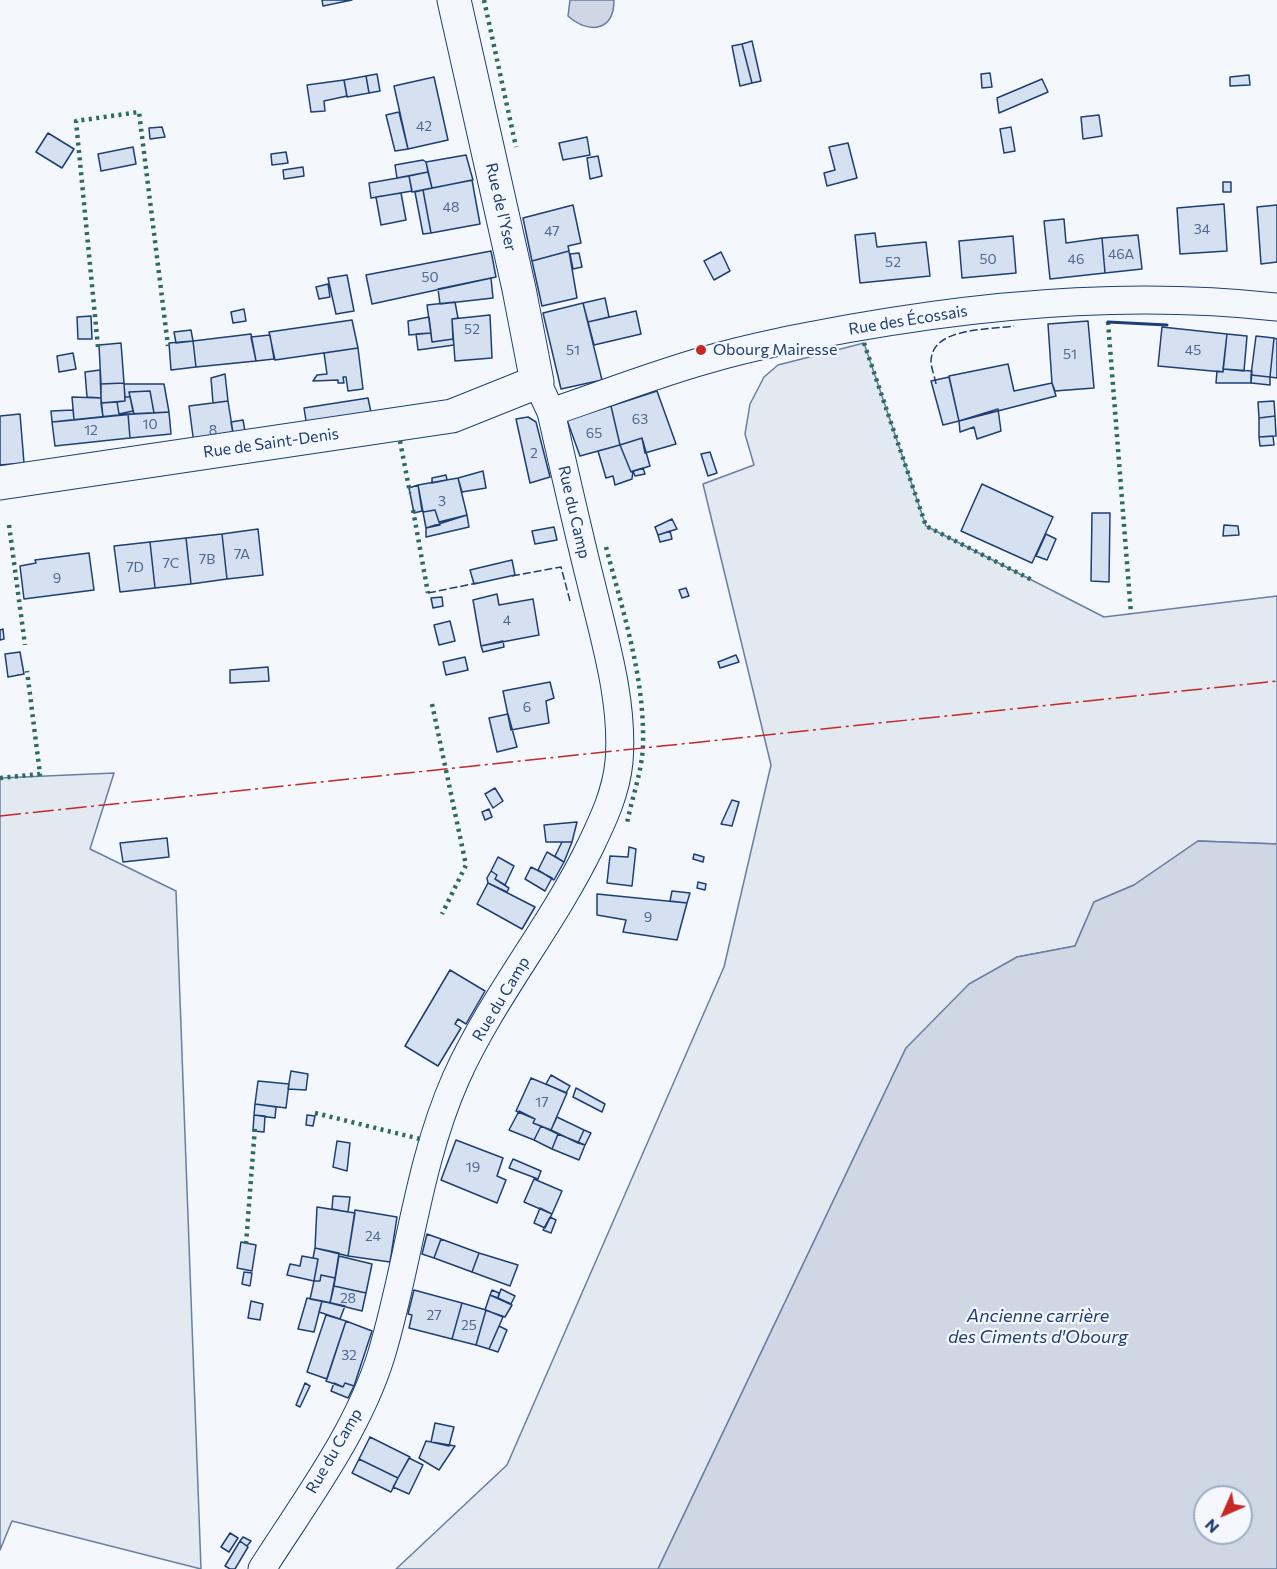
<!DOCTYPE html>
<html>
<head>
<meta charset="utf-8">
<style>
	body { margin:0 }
	#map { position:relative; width:1277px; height:1569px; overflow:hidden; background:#f4f7fb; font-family:Commissioner,sans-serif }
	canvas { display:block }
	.north { position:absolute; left:1193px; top:1485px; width:60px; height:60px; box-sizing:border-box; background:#f4f7fb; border:2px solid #9eadc5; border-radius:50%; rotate:225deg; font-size:16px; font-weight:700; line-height:24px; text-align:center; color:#1d3f73 }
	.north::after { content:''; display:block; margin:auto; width:21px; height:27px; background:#c62828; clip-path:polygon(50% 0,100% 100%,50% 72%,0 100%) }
</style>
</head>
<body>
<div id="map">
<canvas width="1277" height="1569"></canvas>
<div class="north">N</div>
</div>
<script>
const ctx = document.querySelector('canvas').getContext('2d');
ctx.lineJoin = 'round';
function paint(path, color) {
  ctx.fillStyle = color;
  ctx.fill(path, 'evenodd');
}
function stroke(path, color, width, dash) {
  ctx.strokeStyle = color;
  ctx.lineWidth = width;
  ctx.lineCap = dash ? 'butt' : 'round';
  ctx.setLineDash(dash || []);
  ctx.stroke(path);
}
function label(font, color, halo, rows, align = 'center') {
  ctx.font = font + ' Commissioner,sans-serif';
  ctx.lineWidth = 4.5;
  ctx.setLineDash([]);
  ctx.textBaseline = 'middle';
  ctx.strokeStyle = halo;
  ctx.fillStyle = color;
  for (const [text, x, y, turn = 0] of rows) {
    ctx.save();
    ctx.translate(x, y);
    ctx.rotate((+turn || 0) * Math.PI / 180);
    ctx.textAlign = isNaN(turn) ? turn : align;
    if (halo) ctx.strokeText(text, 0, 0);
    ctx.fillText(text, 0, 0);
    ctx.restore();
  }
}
const green = new Path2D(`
	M864,343l62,183 178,91 173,-21v248l-79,-3 -64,44 -40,17 -19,44 -58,11 -111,91 -248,521h-262l111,-104 217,-498 47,-202 -68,-281 51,-19 -9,-31 5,-30 14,-27 14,-12z
	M114,773l-24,76 86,42 25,678 -189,-48 -12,29v-772z`);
paint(green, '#e3e9f0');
stroke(green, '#687fa3', 1.5);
const water = new Path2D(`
	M570,0h44c0,32 -26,34 -46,16z
	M1198,841l79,3v725h-619l248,-521 63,-64 48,-27 58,-11 19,-44 40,-17zM1205,1497h36v36h-36z`);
paint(water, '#cfd7e4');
stroke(water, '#687fa3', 1.5);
const building = new Path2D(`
	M322,0h30l-29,6z
	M752,41l9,40 -9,2 -10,-39z
	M742,44l10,39 -12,3 -8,-40z
	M990,73l2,14 -10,1 -1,-14z
	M377,74l3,17 -11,2 -3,-17z
	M1249,75l1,10 -20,1v-9z
	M366,76l3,17 -22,4 -3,-17z
	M434,77l14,63 -40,9 -14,-63z
	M1042,79l6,13 -49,21 -2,-15z
	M344,80l3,16 -23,5 1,10 -14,1 -4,-27z
	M399,112l9,37 -13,2 -9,-36z
	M1099,115l3,21 -19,3 -2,-22z
	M162,127l3,10 -15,2 -1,-11z
	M1011,127l4,24 -11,2 -4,-24z
	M48,133l26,16 -12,19 -26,-16z
	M587,137l3,18 -27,5 -4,-17z
	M848,143l9,35 -30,8 -3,-13 11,-3 -6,-23z
	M133,147l3,17 -35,7 -3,-17z
	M286,152l2,11 -16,2 -1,-11z
	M466,155l7,25 -41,8 -6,-26z
	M598,156l4,20 -12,3 -3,-21z
	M423,160l3,2 2,10 -31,6 -2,-13z
	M303,167l1,9 -20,3 -1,-9z
	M428,172l4,16 -20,4 -3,-16z
	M409,176l3,15 -41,7 -2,-15z
	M472,180l8,44 -49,9 -8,-43z
	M1223,182h8v10h-8z
	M423,190l8,43 -8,1 -8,-42z
	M401,193l5,27 -25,5 -5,-28z
	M1224,204l3,47 -47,3 -3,-46z
	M573,205l8,38 -13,3 1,5 -37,10 -9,-43z
	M1277,205v57l-16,2 -4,-57z
	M1064,219l2,24 36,-5 3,35 -55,6 -6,-58z
	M875,233l2,14 49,-5 4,34 -70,7 -5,-48z
	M1138,235l4,34 -37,4 -3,-35z
	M1013,236l3,37 -54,5 -3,-37z
	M491,251l5,26 -124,27 -6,-29z
	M569,251l8,47 -35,8 -10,-45z
	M721,252l9,19 -16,9 -10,-19z
	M579,253l3,14 -9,2 -3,-15z
	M347,275l7,36 -18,3 -8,-36z
	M491,278l2,20 -53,6 -2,-15z
	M328,284l2,13 -11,2 -3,-12z
	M605,298l4,19 -21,5 -5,-19z
	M455,302l3,16 -6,1 1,20 -21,3 -5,-37z
	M583,303l19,77 -41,9 -18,-76z
	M244,309l2,12 -13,2 -2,-11z
	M636,311l5,23 -47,11 -6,-23z
	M490,315l2,43 -37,3 -3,-42z
	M91,316l1,23h-14l-1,-22z
	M429,317l2,16 -22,2 -1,-14z
	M352,320l6,28 -83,12 -6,-28z
	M1088,321l6,67 -39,3 -3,-8 -4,-59z
	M1162,327l65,7 -4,38 -65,-6z
	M191,330l2,11 -17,2 -2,-11z
	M431,333l1,9 21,-3 1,6 -36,5 -2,-16z
	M251,334l5,27 -60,6 -3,-26z
	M1227,334l20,2 -3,35 -21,-2z
	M270,335l4,24 -18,2 -5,-24z
	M1256,336l18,2 -4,39 -19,-2z
	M1274,338l3,1v39l-7,-1z
	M193,341l3,26 -25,3 -2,-27z
	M121,343l3,40 -23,1 -2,-39z
	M358,348l5,41 -15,2 -2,-14h-3l1,6h-6v-3l-25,1 4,-6 10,-1 -3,-21z
	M73,353l3,16 -17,3 -2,-16z
	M1008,364l6,27 38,-8 4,13 -97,25 -10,-45z
	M1223,369l29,2 -1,12h-35l1,-12 6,1z
	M100,370l1,28 -14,-1 -2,-25z
	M225,374l3,27 -15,2 -2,-25z
	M1251,375l19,2v8l-19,-2z
	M949,377l10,44 -16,4 -12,-44z
	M124,383l1,18 -24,2v-19z
	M124,384h40l5,28 -15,1 -4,-22 -21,1 1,5h-5z
	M150,391l4,22 -20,1 -5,-22z
	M657,391l19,53 -31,9 -3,-15 -22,7 -9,-39z
	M72,397l29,1 2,19 -29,3z
	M125,397h5l3,14 -14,3 -2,-12 8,-1z
	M368,398l4,19 -65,10 -3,-19z
	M228,401l6,38 -40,5 -5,-38z
	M1274,401l1,15 -16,2 -1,-16z
	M117,402l2,12 14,-3 1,3 -31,3 -2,-14z
	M611,406l9,39 -40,11 -13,-36z
	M998,409l3,22 -24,8 -3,-12 -14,5 -1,-11z
	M73,410l1,10 -22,2 -1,-11z
	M169,412l2,22 -41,4 -2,-24z
	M20,414l4,49 -24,2v-49z
	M128,414l2,24 -75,8 -3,-24z
	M1275,416l1,20 -17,1v-19z
	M528,417l8,5 14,55 -20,6 -14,-64z
	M243,420l3,17 -12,2 -3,-17z
	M1273,436l1,9 -14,1 -1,-9z
	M642,438l8,28 -19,6 -11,-27z
	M620,445l11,27 2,-1 -1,8 -17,6 -2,-9 -7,2 -8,-27z
	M710,452l7,21 -9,3 -7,-22z
	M643,468l2,6 -10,2 -2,-5z
	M483,471l3,17 -24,4 -4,-14z
	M446,475l1,5 -15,3v-5z
	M458,478l9,37 -28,7 -4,-12 -12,2 -5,-27z
	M982,484l71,33 -21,46 -71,-32z
	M418,485l4,26 -8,2 -5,-25z
	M435,510l5,15 -14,3 -3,-16z
	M1092,513h18l-1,69 -18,-1z
	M467,515l2,12 -43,10v-9z
	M672,519l5,10 -19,6 -3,-8z
	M1224,525l14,1 1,9 -16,1z
	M554,527l3,13 -22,4 -3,-13z
	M258,529l5,46 -36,4 -5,-45z
	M670,531l2,8 -12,3 -2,-7z
	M222,534l5,45 -36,5 -5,-46z
	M1046,534l10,5 -9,21 -11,-4z
	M186,538l5,46 -36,4 -5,-46z
	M150,542l5,46 -35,4 -6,-46z
	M89,553l5,37 -70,9 -4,-33 16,-3 -1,-3z
	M512,560l3,15 -41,9 -4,-14z
	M686,588l3,8 -7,2 -3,-8z
	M497,594l2,11 34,-6 6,36 -58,11 -8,-46z
	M442,597l1,9 -10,2 -2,-10z
	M450,621l5,20 -16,4 -5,-20z
	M3,629l1,10 -4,1v-10z
	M503,641l1,6 -21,5 -2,-6z
	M20,652l4,22 -16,3 -3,-23z
	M736,655l3,7 -19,6 -2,-6z
	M465,657l3,13 -22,5 -3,-13z
	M268,667l1,14 -39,2v-13z
	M550,682l4,16 -8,3 3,22 -38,7 -8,-39z
	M508,714l9,33 -20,5 -8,-34z
	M495,788l8,13 -10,7 -8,-14z
	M732,800l7,2 -7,24 -11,-2z
	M489,809l3,8 -7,3 -3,-8z
	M577,822l-5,20h-26l-2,-17z
	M167,838l2,19 -46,5 -3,-19z
	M562,842h10l-8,20 -9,-6z
	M629,847l7,2 -4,37 -25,-3 3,-27 18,1z
	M547,852l17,10 -10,18 -16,-10z
	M694,854l10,3 -1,5 -10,-3z
	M498,857l16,9 -9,19 -10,-6 2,-4 -6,-4z
	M531,867l21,11 -7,13 -20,-12z
	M491,871l6,4 -2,4 14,9 -2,4 -19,-9 -1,-5z
	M698,882l8,2 -1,6 -8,-2z
	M488,883l47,24 -13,22 -45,-25z
	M672,891l18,2 -3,10 -17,-2z
	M597,894l90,9 -10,37 -54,-8 3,-12 -29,-5z
	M450,970l35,21 -19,33 -8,-5 -3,5 6,4 -23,38 -33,-20z
	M291,1071l17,3 -2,16 -18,-1z
	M551,1075l19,11 -4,7 -20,-9z
	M531,1078l36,15 -16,37 -18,-7 2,-4 -19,-8z
	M258,1081l31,3 -3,24 -31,-4z
	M576,1088l29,16 -3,8 -29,-15z
	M255,1104l21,3 -1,11 -21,-3z
	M519,1111l16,8 -2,4 8,3 -7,14 -25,-10z
	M254,1115l11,1 -1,16 -11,-1z
	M307,1115l8,1 -2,10 -7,-1z
	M557,1117l27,13 -6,13 -27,-13z
	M541,1126l17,8 -6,15 -18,-9z
	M584,1130l7,3 -6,12 -7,-2z
	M558,1134l27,11 -6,15 -27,-11z
	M456,1140l47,18 -6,18 9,4 -9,23 -56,-23z
	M337,1141l13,2 -3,28 -14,-4z
	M513,1159l28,12 -3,8 -29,-11z
	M534,1179l28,12 -10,23 -28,-12z
	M333,1196l17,1 -2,15 -16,-3z
	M317,1207l38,6 -7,43 -33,-8z
	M540,1208l12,6 -7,14 -11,-5z
	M355,1210l42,7 -7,45 -42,-6z
	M550,1217l6,3 -5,13 -8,-3z
	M427,1234l14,5 -7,19 -12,-4z
	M441,1239l38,14 -7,19 -38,-14z
	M241,1242l15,3 -4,26 -15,-3z
	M315,1248l24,5 -4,25 -14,-3 -1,6h-6l4,-22 -5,-1z
	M479,1253l39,12 -8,21 -38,-14z
	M302,1256l16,3 -4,22 -27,-6 3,-11 10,2z
	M339,1256l33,8 -6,29 -32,-7z
	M244,1272l8,1 -2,13 -8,-2z
	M321,1275l14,3 -5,25 -20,-4 4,-18h6z
	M334,1286l32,7 -4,18 -32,-8z
	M501,1289l14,7 -4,8 -13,-6z
	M414,1290l48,13 -10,36 -43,-11 3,-13 -4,-1z
	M492,1290l7,3 -1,5 -8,-3z
	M490,1295l22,10 -7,12 -20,-7z
	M307,1298l15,3 -8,31 -16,-3z
	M251,1301l12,3 -3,16 -12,-2z
	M322,1301l23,5 -5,13 -21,-7z
	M462,1303l24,7 -10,35 -24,-6z
	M486,1310l17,7 -14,32 -13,-4z
	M326,1315l20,6 -19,58 -20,-7z
	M346,1321l26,10 -18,55 -9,-3 -2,4 -17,-6z
	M499,1326l8,4 -9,22 -9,-3z
	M305,1383l5,3 -10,21 -4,-2z
	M334,1383l9,4 2,-4 9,3 -6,12 -17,-7z
	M435,1423l19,4 -5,19 -18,-4z
	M370,1437l40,20 -12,21 -39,-19z
	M426,1441l29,5 -16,24 -20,-12z
	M409,1458l14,7 -14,29 -16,-7z
	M359,1459l39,19 -7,14 -39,-19z
	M230,1533l8,5 -9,14 -8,-5z
	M243,1537l8,4 -4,5 -7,-5z
	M240,1541l8,6 -13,22h-5l-5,-3z`);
paint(building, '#d5e0f0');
stroke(building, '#1d3f73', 1.5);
const street = new Path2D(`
	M551,412c51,-17 102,-37 155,-52 48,-14 97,-23 146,-32 140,-25 283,-37 425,-21
	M262,1569c43,-68 95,-136 119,-213 28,-92 36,-190 75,-278 37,-82 96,-152 135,-233 13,-27 25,-53 28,-83 5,-59 -14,-121 -28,-179 -14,-56 -27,-114 -40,-171l-14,-30`);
const secondary = new Path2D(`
	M0,483l452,-67 85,-34 -18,-93 -65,-289`);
stroke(street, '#1d3f73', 29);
stroke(secondary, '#1d3f73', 35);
stroke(street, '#f4f7fb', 27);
stroke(secondary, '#f4f7fb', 33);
stroke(new Path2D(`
	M484,0l32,147
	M1108,322l23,292
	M864,343l62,183 108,55
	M98,347l-22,-226 63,-9 29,234
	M400,441l10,52
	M413,510l15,83
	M9,525l16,120
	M606,547c17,65 39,131 37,199 -1,25 -11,52 -16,77
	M432,704l34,161 -24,49
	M0,778l40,-4 -13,-103
	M315,1113l105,26 -1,4
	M246,1244l9,-117`), '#2c6c60', 4.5, [3, 4.5]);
stroke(new Path2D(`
	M936,384c-1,-7 -5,-16 -5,-23 1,-34 58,-31 83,-35
	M512,576l49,-9 9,34
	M428,593l49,-10`), '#1d3f73', 1.5, [8, 3]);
stroke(new Path2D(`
	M1108,322l59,3`), '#1d3f73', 3);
stroke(new Path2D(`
	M0,816l1277,-135`), '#c62828', 1.5, [21, 4.5, 3, 4.5]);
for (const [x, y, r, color] of [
	[701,350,6,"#c62828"]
]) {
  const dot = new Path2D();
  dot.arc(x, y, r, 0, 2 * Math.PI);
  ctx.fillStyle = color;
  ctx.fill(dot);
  stroke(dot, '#f4f7fb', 2);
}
label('14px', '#4b6792', null, [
	["42",424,126],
	["48",451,207],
	["34",1202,229],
	["47",552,231],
	["46A",1121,254],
	["50",988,259],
	["46",1076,259],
	["52",893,262],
	["50",430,277],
	["52",472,329],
	["51",573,350],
	["45",1193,350],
	["51",1070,354],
	["63",640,419],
	["10",150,424],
	["12",91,430],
	["8",213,430],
	["65",594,433],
	["2",534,453],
	["3",442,501],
	["7A",242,554],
	["7B",207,559],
	["7C",171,563],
	["7D",135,567],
	["9",57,578],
	["4",507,620],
	["6",527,707],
	["9",648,917],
	["17",542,1102],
	["19",473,1167],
	["24",373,1236],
	["28",348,1298],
	["27",434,1315],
	["25",469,1325],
	["32",349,1355]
]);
label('16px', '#1d3f73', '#f4f7fb', [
	["Rue de l'Yser",501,207,77],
	["Rue des Écossais",908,320,-9],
	["Rue de Saint-Denis",271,443,-8],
	["Rue du Camp",574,512,77],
	["Rue du Camp",501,999,-59],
	["Rue du Camp",334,1451,-60]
]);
label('16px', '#1d3f73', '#f4f7fb', [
	["Obourg Mairesse",713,350]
], 'left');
label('italic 18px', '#1d3f73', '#f4f7fb', [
	["Ancienne carrière",1038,1316],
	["des Ciments d'Obourg",1038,1337]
]);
</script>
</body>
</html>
